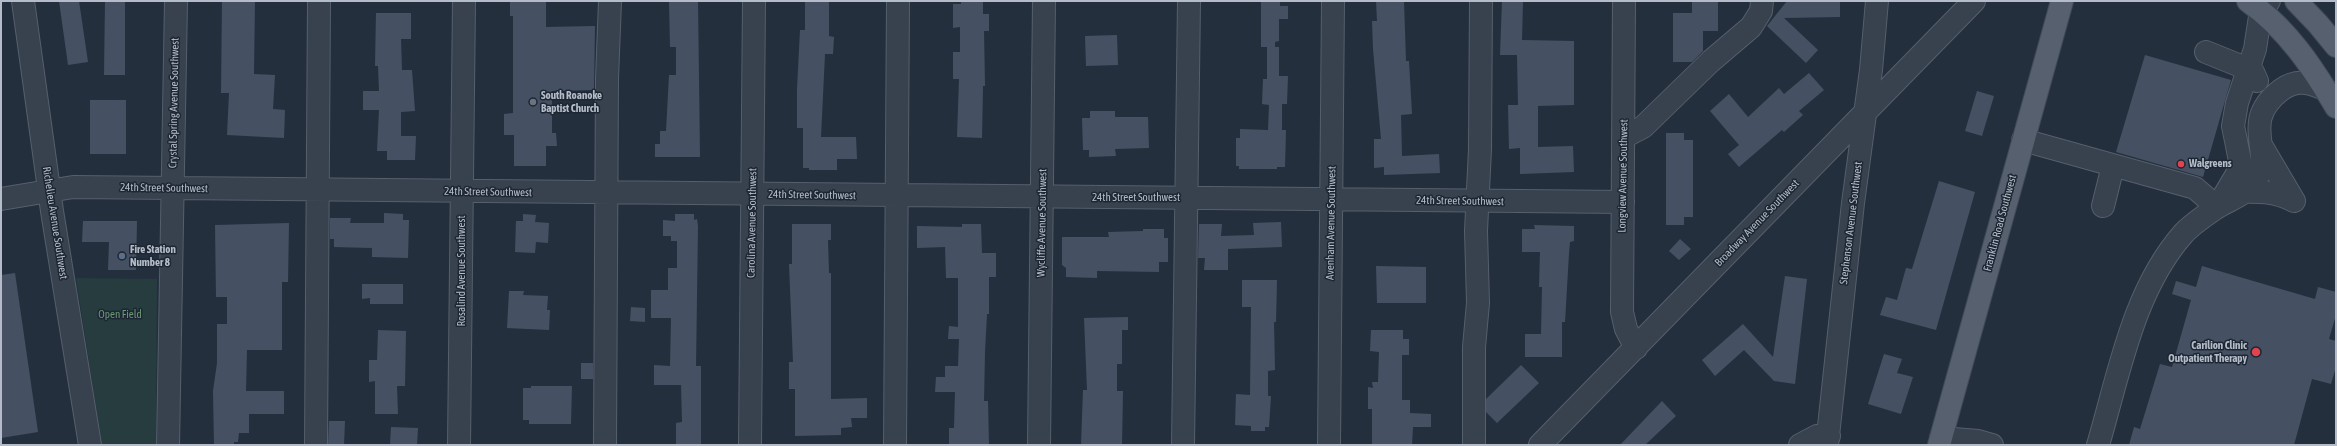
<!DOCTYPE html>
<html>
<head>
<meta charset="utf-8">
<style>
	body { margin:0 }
	#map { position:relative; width:2337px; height:446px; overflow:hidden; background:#242f3e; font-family:"Asap Condensed",sans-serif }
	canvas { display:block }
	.frame { position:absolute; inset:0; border:2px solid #b4bcc9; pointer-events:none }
</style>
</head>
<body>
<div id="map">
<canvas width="2337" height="446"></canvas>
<div class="frame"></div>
</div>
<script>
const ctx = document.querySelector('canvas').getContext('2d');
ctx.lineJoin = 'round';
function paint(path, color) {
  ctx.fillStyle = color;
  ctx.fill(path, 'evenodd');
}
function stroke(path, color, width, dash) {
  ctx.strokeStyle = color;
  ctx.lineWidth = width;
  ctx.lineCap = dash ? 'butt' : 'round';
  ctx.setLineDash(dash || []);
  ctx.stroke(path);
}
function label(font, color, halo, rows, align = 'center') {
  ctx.font = font + ' "Asap Condensed",sans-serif';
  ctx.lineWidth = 3;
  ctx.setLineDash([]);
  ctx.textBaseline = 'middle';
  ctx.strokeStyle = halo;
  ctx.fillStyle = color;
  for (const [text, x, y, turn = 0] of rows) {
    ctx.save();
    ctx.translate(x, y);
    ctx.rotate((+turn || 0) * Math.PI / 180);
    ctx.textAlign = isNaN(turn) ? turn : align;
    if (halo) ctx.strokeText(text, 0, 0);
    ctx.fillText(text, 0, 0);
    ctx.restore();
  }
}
paint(new Path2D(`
	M76,278l81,1 -1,166h-54z`), '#263c3f');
paint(new Path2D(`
	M59,1h20l9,61 -20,3z
	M105,1h20v74h-21z
	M222,1h33l-1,73 21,1 -2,34 12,1 -1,28 -57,-3 2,-42h-8z
	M510,1h36v26l49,-1 -1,64 -42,1v42h4l1,13h-11v20h-32v-31h-10v-21l9,-1v-97h-3z
	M669,1h29l2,156h-45v-13h5v-13h6l3,-56h7v-28h-6z
	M805,1h24v35l5,1 -1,17h-8l-4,83h35l1,22h-20v11h-28v-2h-6v-40h-6v-39l3,-59h5z
	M961,1h22v13h6v17h-5l1,55h-2l-1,52 -25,-1 2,-58h-6v-27h7v-25l-7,1v-24h8z
	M1376,1h28l2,60h3l3,53 -11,1 1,41 37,-2 1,19 -56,2v-8l-10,1v-29h7l-8,-90 -1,-28h5z
	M1502,1h21l-1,39 52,1v64l-36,1v41l35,-1 1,26 -54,2v-26l-11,1 -1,-44h10l-1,-50h-17z
	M1692,1h26v30h-15v20l-11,11h-19v-49h19z
	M1787,1h53v16l-56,1 34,32 -12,13 -39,-37z
	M1261,2h19v4h8v13h-9v22l-4,1v5h-7h11v29h9l-1,28h-5v26h4l-1,37h-8v2h-38v-3h-3v-28h4v-9l28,1 1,-25 -7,-1 1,-25h4v-32h-6z
	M376,13h35v26h-10l1,31h10l3,41 -14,1v24h15l-1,24h-28v-9h-10l2,-41h-16v-19h16l-1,-25h-3z
	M1117,35l1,30 -32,1 -1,-30z
	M2145,55l86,25 -28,97 -87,-25z
	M1809,73l15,17 -25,21 4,4 -19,17 -2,-2 -43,37 -11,-13 11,-9 -29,-34 19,-17 19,23 31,-29 5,6z
	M1977,91l17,5 -12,40 -17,-5z
	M90,100h36v54h-36z
	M1090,111h25v6h33l1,31 -34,1 1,7 -27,1v-7h-6l-1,-32h8z
	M1666,133h18v7h9v77h-9v8h-18z
	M1939,181l36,11 -39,138 -56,-15 6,-18 11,3 9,-32 6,1z
	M384,213l19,1v6h6l-1,38 -36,-1v-9l-38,-1v-8h-4v-21h21l-1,5h34z
	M523,214l13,1 -1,7 14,1 -1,20 -12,-1 -1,11 -20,-1 1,-31h7z
	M675,214h19v6l3,-1 1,7 -2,140h5v79h-25v-22l6,-1 -1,-37h-27v-20l16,1 1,-48h-20v-28h17v-22h9v-27h-6v-5h-8v-16l12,1z
	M83,221h54l-1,49h-28l1,-28h-27z
	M1281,222l1,25 -54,2v21h-24l1,-12h-7l1,-34h23l-1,12 33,-1 -1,-12z
	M289,223l-1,59h-6v68h-35l-1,41h38v23h-35v19h-10l-1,9h-4v3h-20l-1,-54 4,-28v-39h10v-27h-11l-1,-72z
	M792,224h39v16h-3l1,33h2v126l36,-1v20h-16l1,9 -11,1v7l-46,1v-47h-6v-27h4l-4,-98h3z
	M962,224h19l1,29h14v24h-7v37h-2l-2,38 -1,49h4l1,44h-40v-17h5l1,-36h-20l1,-15h9v-11h13l1,-27h-11l1,-13 9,1v-49h-12l-1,-31 -28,1v-22l45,1z
	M1534,225l40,1v15l-4,1 -1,11 -4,69h-3v35h-37v-23h16l1,-47h-3l1,-35h-18v-23h13z
	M1143,229h21v9h4v24h-9v10l-62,-1v7l-31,-1v-9l-4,-3v-28h47l-1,-5 35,-1z
	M1680,239l11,10 -12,11 -10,-9z
	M1376,266l50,1v36h-49z
	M2202,266l113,33 3,-12 18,5v23l-7,24 7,2v26l-5,17 -19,-5 -18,66h-165l5,-18 6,2 20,-65 12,3 19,-67 -19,-6 4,-13 20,6z
	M15,273l23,159 -37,6v-163z
	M1785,276l22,3 -12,105 -21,-3 -30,-31 -29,26 -13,-16 41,-36 30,33z
	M1242,280h35l-1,42h-2l1,48 -7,1v25h3l-2,31h-4v4h-14v-5l-16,-1 1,-31 14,1 1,-88h-9z
	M362,284h41v20h-33v-6l-8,1z
	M509,291h15l-1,4 25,1 -1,14h3l-1,20 -42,-2z
	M631,307l14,1v14l-15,-1z
	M1128,317v13h-6v34h-5v27h6l-1,54h-41l2,-55h4l-3,-72z
	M378,330l28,1 -1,55h-8l1,28h-23v-33l-6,1v-22h8z
	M1371,330h32v9h6v16h-7v45h8v13l21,1v13h-18l-1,18h-40v-36h-4v-22l5,1 -1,-6h6l1,-30 -9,-1z
	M1884,354l18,5 -5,14 16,4 -12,37 -33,-10z
	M581,363h12v16h-12z
	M1521,365l18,18 -42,40 -11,-11v-13z
	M531,386h41l-1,38h-42v-4h-6v-32h8z
	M1662,401l14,15 -31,29h-25z
	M329,421h16l-1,24h-16z
	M391,427l27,1 -1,17h-27z`), '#455162');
const minor = new Path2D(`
	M23,1l29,210 38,234
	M1624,1l-2,311 4,17 10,19
	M2206,52l42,17 5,3 4,9
	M1624,137l19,-10 68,-66 40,-34 10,-16 1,-10
	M2023,140l172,48 22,19
	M2261,145l33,56
	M2237,192c21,-1 38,-1 57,9
	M1,199l72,-12 1550,15
	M2103,206l10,-40
	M2218,206l19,-32 3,-13 -7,-35 4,-23 18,-54 6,-39 8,-9
	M1941,438l37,3 14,4
	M168,445l8,-444
	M316,445l3,-444
	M459,445l5,-444
	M605,445l2,-366 3,-78
	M750,445l4,-444
	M895,445l3,-444
	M1039,445l5,-444
	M1183,445l6,-444
	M1329,445l4,-444
	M1474,445v-98l4,-44 -2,-72 4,-82 1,-148
	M1540,445l434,-444
	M1800,445l17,-9h12
	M1827,445l26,-242 18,-133 6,-69
	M2098,445c21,-71 35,-154 85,-211 9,-10 23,-19 33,-26 16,-10 31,-13 41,-30 17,-27 -18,-56 24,-88 15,-11 29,-8 45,0`);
const major = new Path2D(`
	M2248,1c39,28 64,65 88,106
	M2296,1l22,23 18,22
	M1939,445l123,-444`);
stroke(minor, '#565f6c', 24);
stroke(major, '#414a57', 24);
stroke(minor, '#38414e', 22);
stroke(major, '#56606e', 22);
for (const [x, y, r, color] of [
	[533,102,4,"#6b7280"],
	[2181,164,4,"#e0444e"],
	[122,256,4,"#5c6f8a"],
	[2256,352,5,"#e0444e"]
]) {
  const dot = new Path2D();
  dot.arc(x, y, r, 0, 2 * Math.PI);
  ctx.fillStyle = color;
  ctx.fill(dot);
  stroke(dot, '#1d2633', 1.5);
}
label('bold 11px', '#b4bcc9', '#1d2633', [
	["South Roanoke",541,96],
	["Baptist Church",541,109],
	["Walgreens",2189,164],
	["Fire Station",130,250],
	["Number 8",130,263],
	["Carilion Clinic",2247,346,"right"],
	["Outpatient Therapy",2247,359,"right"]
], 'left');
label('11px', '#b4bcc9', '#1d2633', [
	["Crystal Spring Avenue Southwest",174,103,-89],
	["Longview Avenue Southwest",1623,176,-89],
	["24th Street Southwest",164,188,1],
	["24th Street Southwest",488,192,1],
	["24th Street Southwest",812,195,1],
	["24th Street Southwest",1136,198],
	["24th Street Southwest",1460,201,1],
	["Richelieu Avenue Southwest",55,223,81],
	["Carolina Avenue Southwest",752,223,-89],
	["Wycliffe Avenue Southwest",1042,223,-89],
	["Avenham Avenue Southwest",1331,223,-89],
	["Broadway Avenue Southwest",1757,223,-46],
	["Stephenson Avenue Southwest",1851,223,-83],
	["Franklin Road Southwest",2000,223,-75],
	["Rosalind Avenue Southwest",462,271,-90]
]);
label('11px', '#6b9a76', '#1d2633', [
	["Open Field",120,315]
]);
</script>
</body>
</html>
